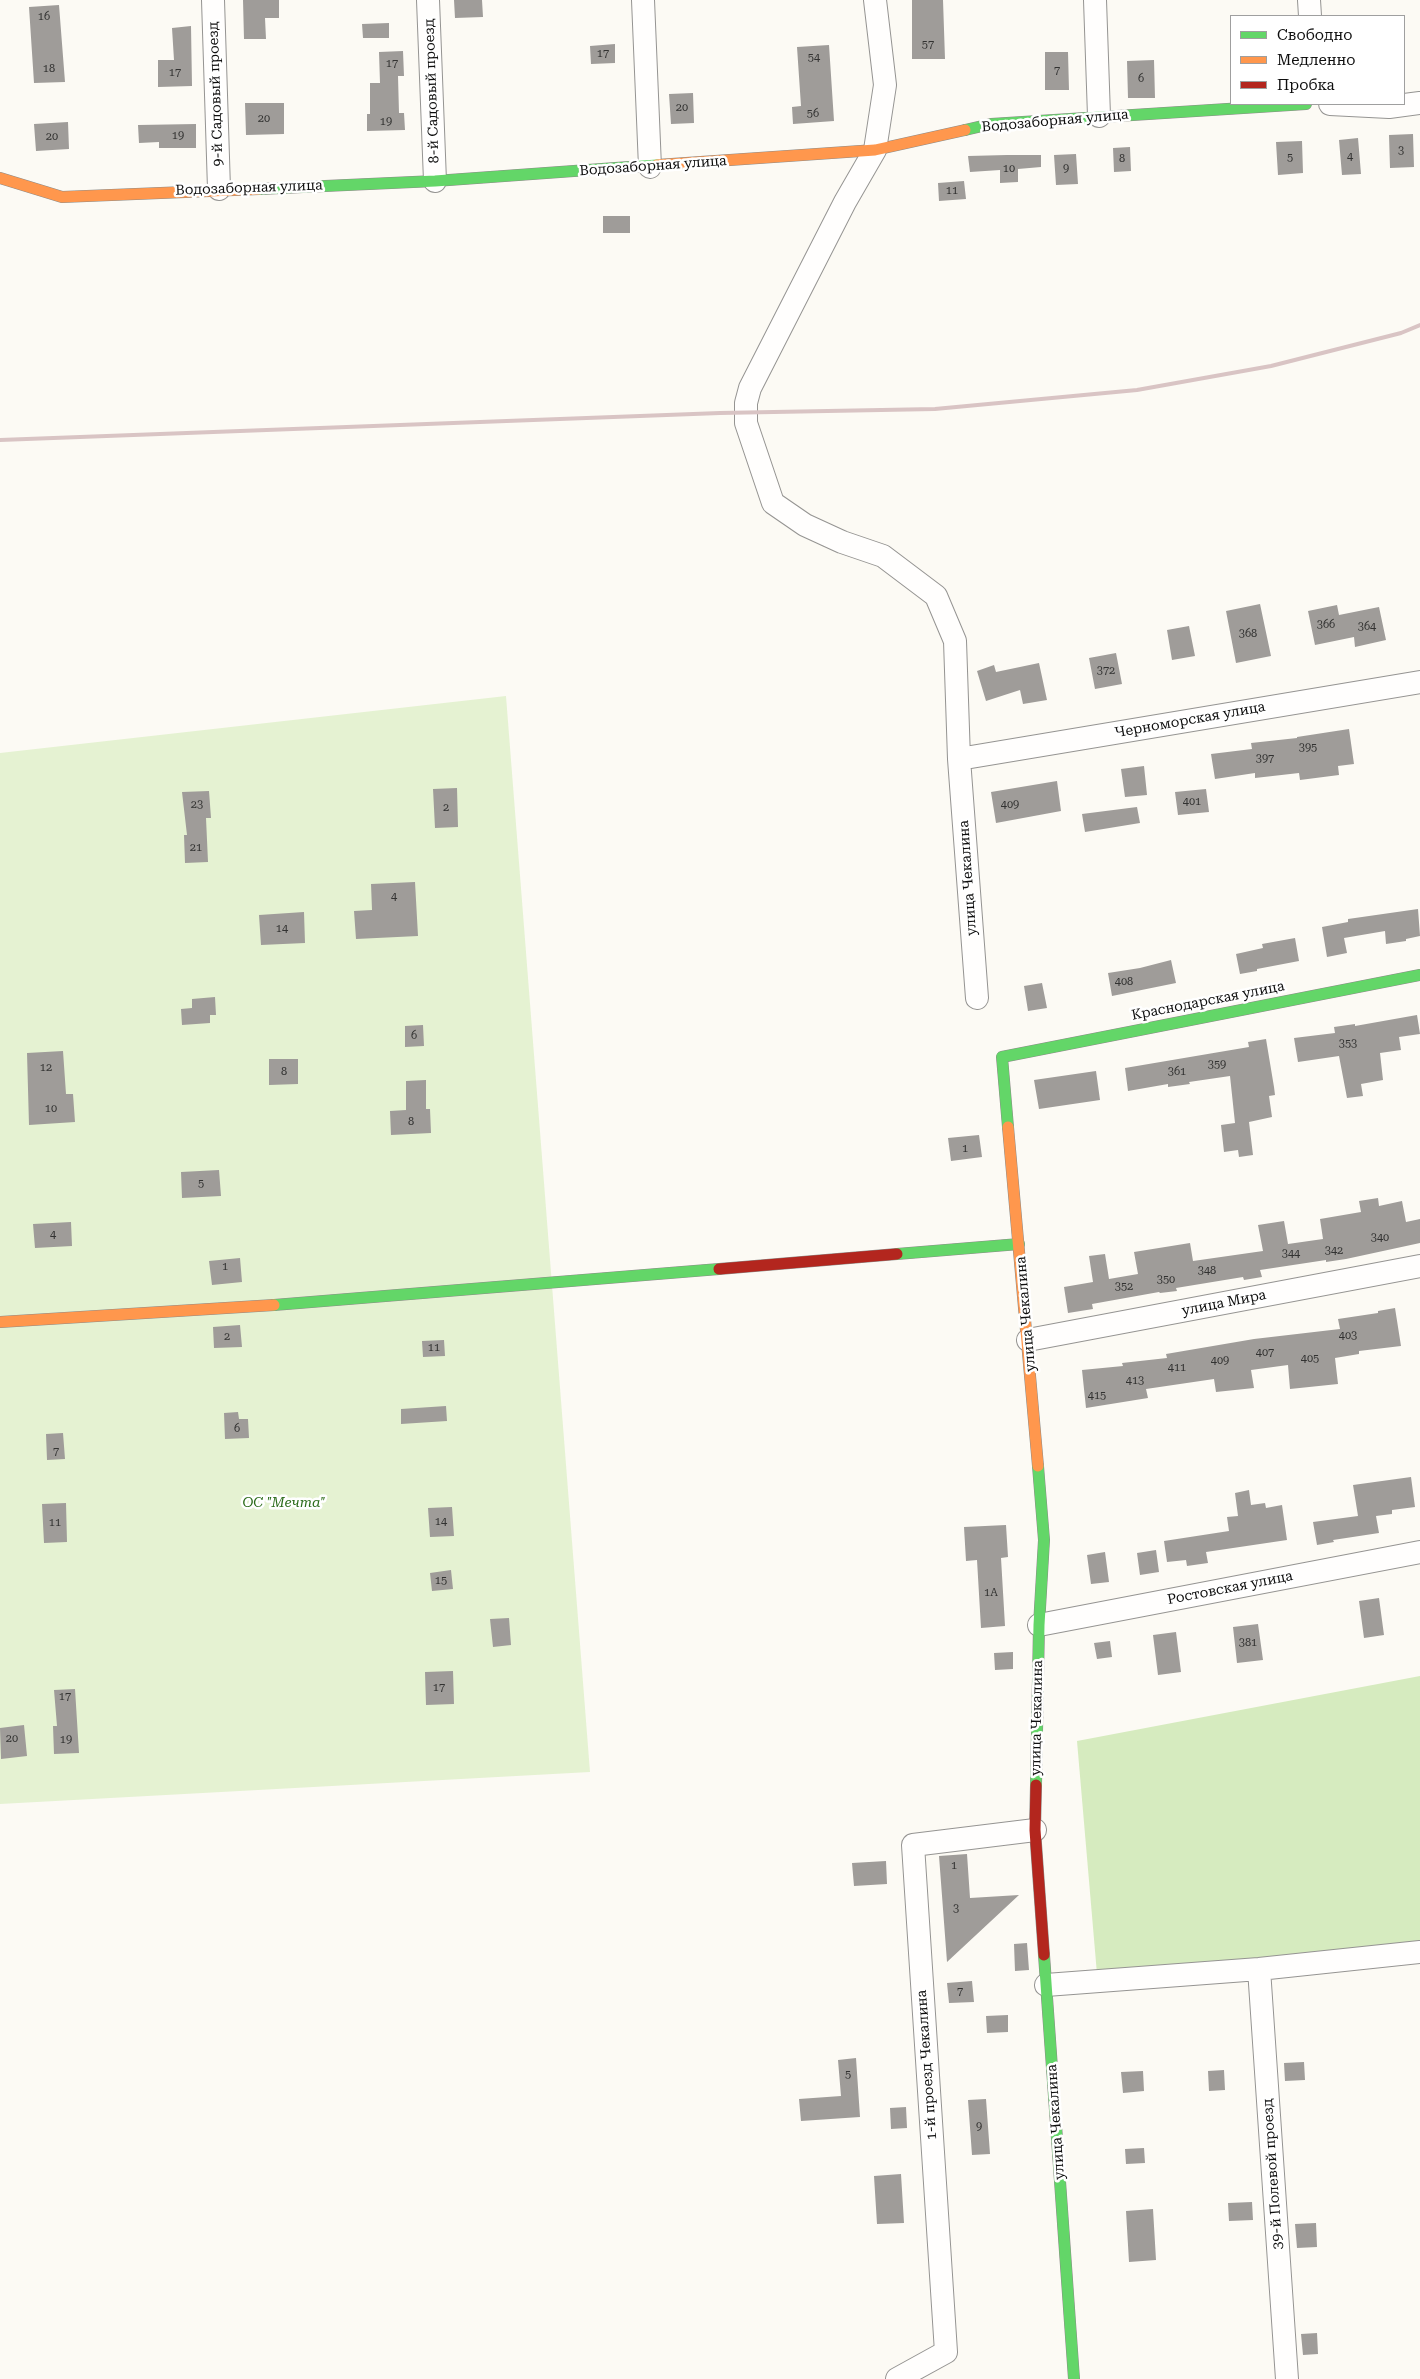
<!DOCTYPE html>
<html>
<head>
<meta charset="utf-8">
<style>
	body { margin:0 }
	#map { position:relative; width:1420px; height:2379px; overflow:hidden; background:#fcfaf4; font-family:"Roboto Serif",serif }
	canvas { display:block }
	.legend { position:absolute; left:1230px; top:15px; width:175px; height:90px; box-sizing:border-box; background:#fff; border:1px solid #9f9f9f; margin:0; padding:6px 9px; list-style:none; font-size:15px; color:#0e0e0e }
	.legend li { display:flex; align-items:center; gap:10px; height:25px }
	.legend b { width:25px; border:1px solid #9f9f9f }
</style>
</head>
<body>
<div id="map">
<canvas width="1420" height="2379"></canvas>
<ul class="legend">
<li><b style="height:6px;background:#63d668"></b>Свободно</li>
<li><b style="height:6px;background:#ff974d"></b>Медленно</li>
<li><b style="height:6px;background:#b3261e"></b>Пробка</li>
</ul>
</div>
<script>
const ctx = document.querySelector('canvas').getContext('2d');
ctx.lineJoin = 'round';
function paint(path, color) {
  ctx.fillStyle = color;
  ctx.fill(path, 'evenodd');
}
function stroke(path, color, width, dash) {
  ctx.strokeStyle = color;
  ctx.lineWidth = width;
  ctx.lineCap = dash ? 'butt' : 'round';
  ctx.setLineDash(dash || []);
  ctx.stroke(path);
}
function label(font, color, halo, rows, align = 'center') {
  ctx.font = font + ' "Roboto Serif",serif';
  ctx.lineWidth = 5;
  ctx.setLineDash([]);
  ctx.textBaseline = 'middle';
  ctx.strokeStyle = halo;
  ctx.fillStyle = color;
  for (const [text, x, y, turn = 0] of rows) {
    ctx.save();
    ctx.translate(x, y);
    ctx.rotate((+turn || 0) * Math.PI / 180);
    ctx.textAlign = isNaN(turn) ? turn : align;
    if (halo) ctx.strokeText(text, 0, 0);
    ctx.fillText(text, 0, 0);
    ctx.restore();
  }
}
paint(new Path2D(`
	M506,696l84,1076 -590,32v-1051z`), '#e5f2d2');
paint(new Path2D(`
	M1420,1676v266l-323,32 -20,-233z`), '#d6ebbf');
paint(new Path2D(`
	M243,0h36v18h-14l1,21h-22z
	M454,0h28l1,17 -28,1z
	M912,0h31l2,59h-33z
	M59,5l6,77 -31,1 -5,-76z
	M389,23v15h-26l-1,-14z
	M191,26l1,60 -34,1v-27h16l-2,-32z
	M615,44v19l-24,1 -1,-18z
	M829,45l5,76 -41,3 -1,-17 9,-1 -4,-59z
	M403,51l1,25h-6l1,37h5l1,17 -38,1v-17h3v-31h10l-1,-31z
	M1045,52h23l1,38h-24z
	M1154,60l1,38h-27l-1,-37z
	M693,93l1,30 -23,1 -2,-30z
	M245,103h39v31l-38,1z
	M68,122l1,27 -33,2 -2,-27z
	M196,124v24h-37v-6l-20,1 -1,-18z
	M1413,134l1,33 -24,1 -1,-33z
	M1358,138l3,36 -19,1 -3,-35z
	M1302,141l1,32 -25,2 -2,-33z
	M1130,147l1,24 -17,1 -1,-24z
	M1076,154l2,30 -22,1 -2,-30z
	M1007,155h34v12l-23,2v13l-18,1v-13l-30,2 -2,-16z
	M964,181l2,18 -27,2 -1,-18z
	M603,216h27v17h-27z
	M1260,604l11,52 -35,7 -10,-52z
	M1337,605l2,10 40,-8 7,33 -31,7 -1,-10 -39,8 -7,-34z
	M1189,626l6,30 -23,4 -5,-30z
	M1116,653l6,31 -27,5 -6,-31z
	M1039,663l8,37 -24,4 -3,-14 -34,11 -9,-30 17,-6 2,7z
	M1349,729l5,35 -16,2 1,9 -39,5 -1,-7 -44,5v-5l-40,6 -4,-25 41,-5 -1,-6 46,-5v-1z
	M1144,766l3,29 -22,2 -4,-28z
	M1057,781l4,30 -65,12 -5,-31z
	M457,788l1,39 -23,1 -2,-39z
	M1206,789l3,23 -31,3 -3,-23z
	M209,791l2,27h-5l2,44 -23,1 -1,-28h3l-5,-43z
	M1137,807l3,16 -55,9 -3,-18z
	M415,882l3,54 -62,3 -2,-28 18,-1 -1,-26z
	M1418,909l2,27 -14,3v2l-20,3 -1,-13 -41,7 3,15 -20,4 -5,-30 26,-5v-3z
	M304,912l1,31 -44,2 -2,-30z
	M1295,938l4,23 -42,8v2l-17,3 -4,-20 27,-6 -1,-4z
	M1171,960l5,23 -64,13 -4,-23 32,-5z
	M1042,983l5,25 -19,3 -4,-25z
	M215,997l1,18h-6v8l-28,2 -1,-16 11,-1v-9z
	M1417,1015l3,19 -21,3 2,13 -21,3 3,27 -22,4 2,12 -16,2 -8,-42 -41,6 -4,-24 41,-5 -1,-6 21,-3v2z
	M423,1025l1,21 -19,1v-21z
	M1266,1039l8,48 1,8 -6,1 3,21 -23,5 4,33 -14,2 -1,-7 -14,2 -3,-27 14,-2 -5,-47 -41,6 1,2 -22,3v-3l-40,7 -3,-23 124,-21 -1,-5z
	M63,1051l3,43h7l2,28 -46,3 -2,-72z
	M269,1059h29v25l-29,1z
	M1096,1071l4,29 -61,9 -5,-29z
	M426,1080v29h4l1,24 -40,2 -1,-24 16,-1v-29z
	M979,1135l3,22 -31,4 -3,-23z
	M219,1170l2,26 -39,2 -1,-26z
	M1378,1198l1,8 23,-5 4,21 14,-3v24l-74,16 -20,3v-2l-66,10 2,7 -18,3 -1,-3 -67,11 1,3 -17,2 -1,-1 -67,12 1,5 -25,4 -4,-26 29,-5 -4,-26 16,-2 4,25 29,-5 -4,-22 56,-9 3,18 70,-10 -5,-26 26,-4 4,23 35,-5 -3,-20 41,-7 -2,-11z
	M71,1222l1,24 -37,2 -2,-24z
	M240,1258l2,24 -30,3 -3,-24z
	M1395,1308l6,38 -42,5v3l-24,4 3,26 -48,5 -2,-24 -37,5 3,18 -38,4 -2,-13 -68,10 2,9 -62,10 -4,-38 41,-4 -1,-3 45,-5 -1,-4 88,-15 86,-10 -2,-10 40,-6v-2z
	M240,1325l2,22 -28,1 -1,-21z
	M444,1340l1,16 -22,1 -1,-16z
	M446,1406l1,15 -46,3v-15z
	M238,1412l1,7h9l1,19 -24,1 -1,-26z
	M63,1433l2,26 -18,1 -1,-26z
	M1411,1477l4,30 -23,3v4l-16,2 3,17 -46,7 1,2 -17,3 -4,-23 45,-6 -5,-31z
	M1249,1490l2,15 14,-2 1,5 16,-3 5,35 -81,12 2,11 -21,3 -1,-6 -19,2 -3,-21 65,-10 -2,-14 11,-1 -3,-23z
	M66,1503l1,39 -23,1 -2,-39z
	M452,1507l2,29 -24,1 -2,-29z
	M1006,1525l2,32 -7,1 4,68 -24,2 -4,-68 -11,1 -2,-34z
	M1156,1550l3,22 -19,3 -3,-22z
	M1105,1552l4,30 -18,2 -4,-29z
	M451,1570l2,19 -21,2 -2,-18z
	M1379,1598l5,37 -20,3 -5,-37z
	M509,1618l2,27 -18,2 -3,-28z
	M1258,1624l5,36 -26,3 -4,-36z
	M1176,1632l5,40 -23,3 -5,-40z
	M1110,1641l2,16 -15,2 -3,-16z
	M1013,1652v17l-18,1 -1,-17z
	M453,1671l1,33 -28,1 -1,-33z
	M75,1689l4,64 -25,1 -1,-28h4l-3,-36z
	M24,1725l3,31 -26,3 -1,-31z
	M967,1854l3,44 49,-3 -72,67 -8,-106z
	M886,1861l1,23 -33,2 -2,-23z
	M1027,1943l2,27 -14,1 -1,-27z
	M972,1981l2,21 -25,1 -2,-20z
	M1008,2015v17l-21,1 -1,-17z
	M856,2058l4,59 -59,4 -2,-22 42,-3 -3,-36z
	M1304,2062l1,18 -20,1 -1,-18z
	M1224,2070l1,20 -16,1 -1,-20z
	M1143,2071l1,20 -21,2 -2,-21z
	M986,2099l4,55 -18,1 -4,-55z
	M906,2107l1,21 -16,1 -1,-21z
	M1144,2148l1,15 -19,1 -1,-15z
	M901,2174l3,49 -27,1 -3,-48z
	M1252,2202l1,18 -24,1 -1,-18z
	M1153,2209l3,51 -27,2 -3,-51z
	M1316,2223l1,24 -20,1 -2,-24z
	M1317,2333l1,21 -15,1 -2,-21z`), '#9f9c99');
const street = new Path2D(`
	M213,0l6,189
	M428,0l7,181
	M643,0l7,167
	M875,0l10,85 -10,65 -30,52 -95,186 -4,15v20l27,80 32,22 37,17 41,14 53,40 19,45 4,118 18,239
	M1095,0l4,116
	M1309,0l1,16
	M1330,104l59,3 31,-4
	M959,759l461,-77
	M1028,1340l392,-74
	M1039,1625l381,-73
	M1259,1969l28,410
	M1046,1985l213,-16 161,-17
	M897,2379l49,-27 -33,-507 122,-15`);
const fast = new Path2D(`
	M965,130l26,-6 315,-20
	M259,189l176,-8 222,-16
	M1008,1127l-6,-70 418,-82
	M897,1254l122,-10
	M274,1305l445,-36
	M1036,1785l3,-160 5,-85 -6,-74
	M1044,1955l30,424`);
const slow = new Path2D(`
	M657,165l218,-15 90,-20
	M0,178l62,19 197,-8
	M1008,1127l30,339
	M0,1322l274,-17`);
const jam = new Path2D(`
	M719,1269l178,-15
	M1036,1785l-1,45 9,125`);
stroke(street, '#959492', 24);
stroke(fast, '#8c8b88', 12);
stroke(slow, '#8c8b88', 12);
stroke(jam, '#8c8b88', 12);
stroke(street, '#fffefd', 22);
stroke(fast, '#63d668', 11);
stroke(slow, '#ff974d', 11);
stroke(jam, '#b3261e', 11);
stroke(new Path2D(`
	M0,440l720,-27 215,-4 202,-19 134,-24 130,-33 19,-8`), '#d9c4c4', 4);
label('11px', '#323231', null, [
	["16",44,17],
	["57",928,45],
	["17",603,54],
	["54",814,58],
	["17",392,64],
	["18",49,69],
	["7",1057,71],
	["17",175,73],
	["6",1141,79],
	["20",682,108],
	["56",813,114],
	["20",264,119],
	["19",386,122],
	["19",178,136],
	["20",52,137],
	["3",1401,151],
	["4",1350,157],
	["5",1290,158],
	["8",1122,159],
	["10",1009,169],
	["9",1066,169],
	["11",952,191],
	["366",1326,625],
	["364",1367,627],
	["368",1248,634],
	["372",1106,671],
	["395",1308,748],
	["397",1265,759],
	["401",1192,802],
	["23",197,805],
	["409",1010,805],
	["2",446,808],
	["21",196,848],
	["4",394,897],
	["14",282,929],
	["408",1124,982],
	["6",414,1036],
	["353",1348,1044],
	["359",1217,1065],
	["12",46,1068],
	["8",284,1072],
	["361",1177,1072],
	["10",51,1109],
	["8",411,1122],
	["1",965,1149],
	["5",201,1184],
	["4",53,1235],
	["340",1380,1238],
	["342",1334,1251],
	["344",1291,1254],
	["1",225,1267],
	["348",1207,1271],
	["350",1166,1280],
	["352",1124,1287],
	["403",1348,1336],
	["2",227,1337],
	["11",434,1348],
	["407",1265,1353],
	["405",1310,1359],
	["409",1220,1361],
	["411",1177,1368],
	["413",1135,1381],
	["415",1097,1396],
	["6",237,1429],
	["7",56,1452],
	["14",441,1522],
	["11",55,1523],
	["15",441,1581],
	["1А",991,1593],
	["381",1248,1643],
	["17",439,1688],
	["17",65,1697],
	["20",12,1739],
	["19",66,1740],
	["1",954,1866],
	["3",956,1909],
	["7",960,1992],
	["5",848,2075],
	["9",979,2127]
]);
label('14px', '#0e0e0e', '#fff', [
	["8-й Садовый проезд",432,91,-92],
	["9-й Садовый проезд",216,94,-92],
	["Водозаборная улица",1055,121,-5],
	["Водозаборная улица",653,166,-4],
	["Водозаборная улица",249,188,-2],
	["Черноморская улица",1190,720,-10],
	["улица Чекалина",968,878,-94],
	["Краснодарская улица",1208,1001,-11],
	["улица Мира",1224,1303,-11],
	["улица Чекалина",1026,1314,-95],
	["Ростовская улица",1230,1588,-11],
	["улица Чекалина",1037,1718,-89],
	["1-й проезд Чекалина",927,2065,-94],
	["улица Чекалина",1056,2122,-94],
	["39-й Полевой проезд",1273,2174,-94]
]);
label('italic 14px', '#2b6b1a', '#fff', [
	["ОС \"Мечта\"",284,1503]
]);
</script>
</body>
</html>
